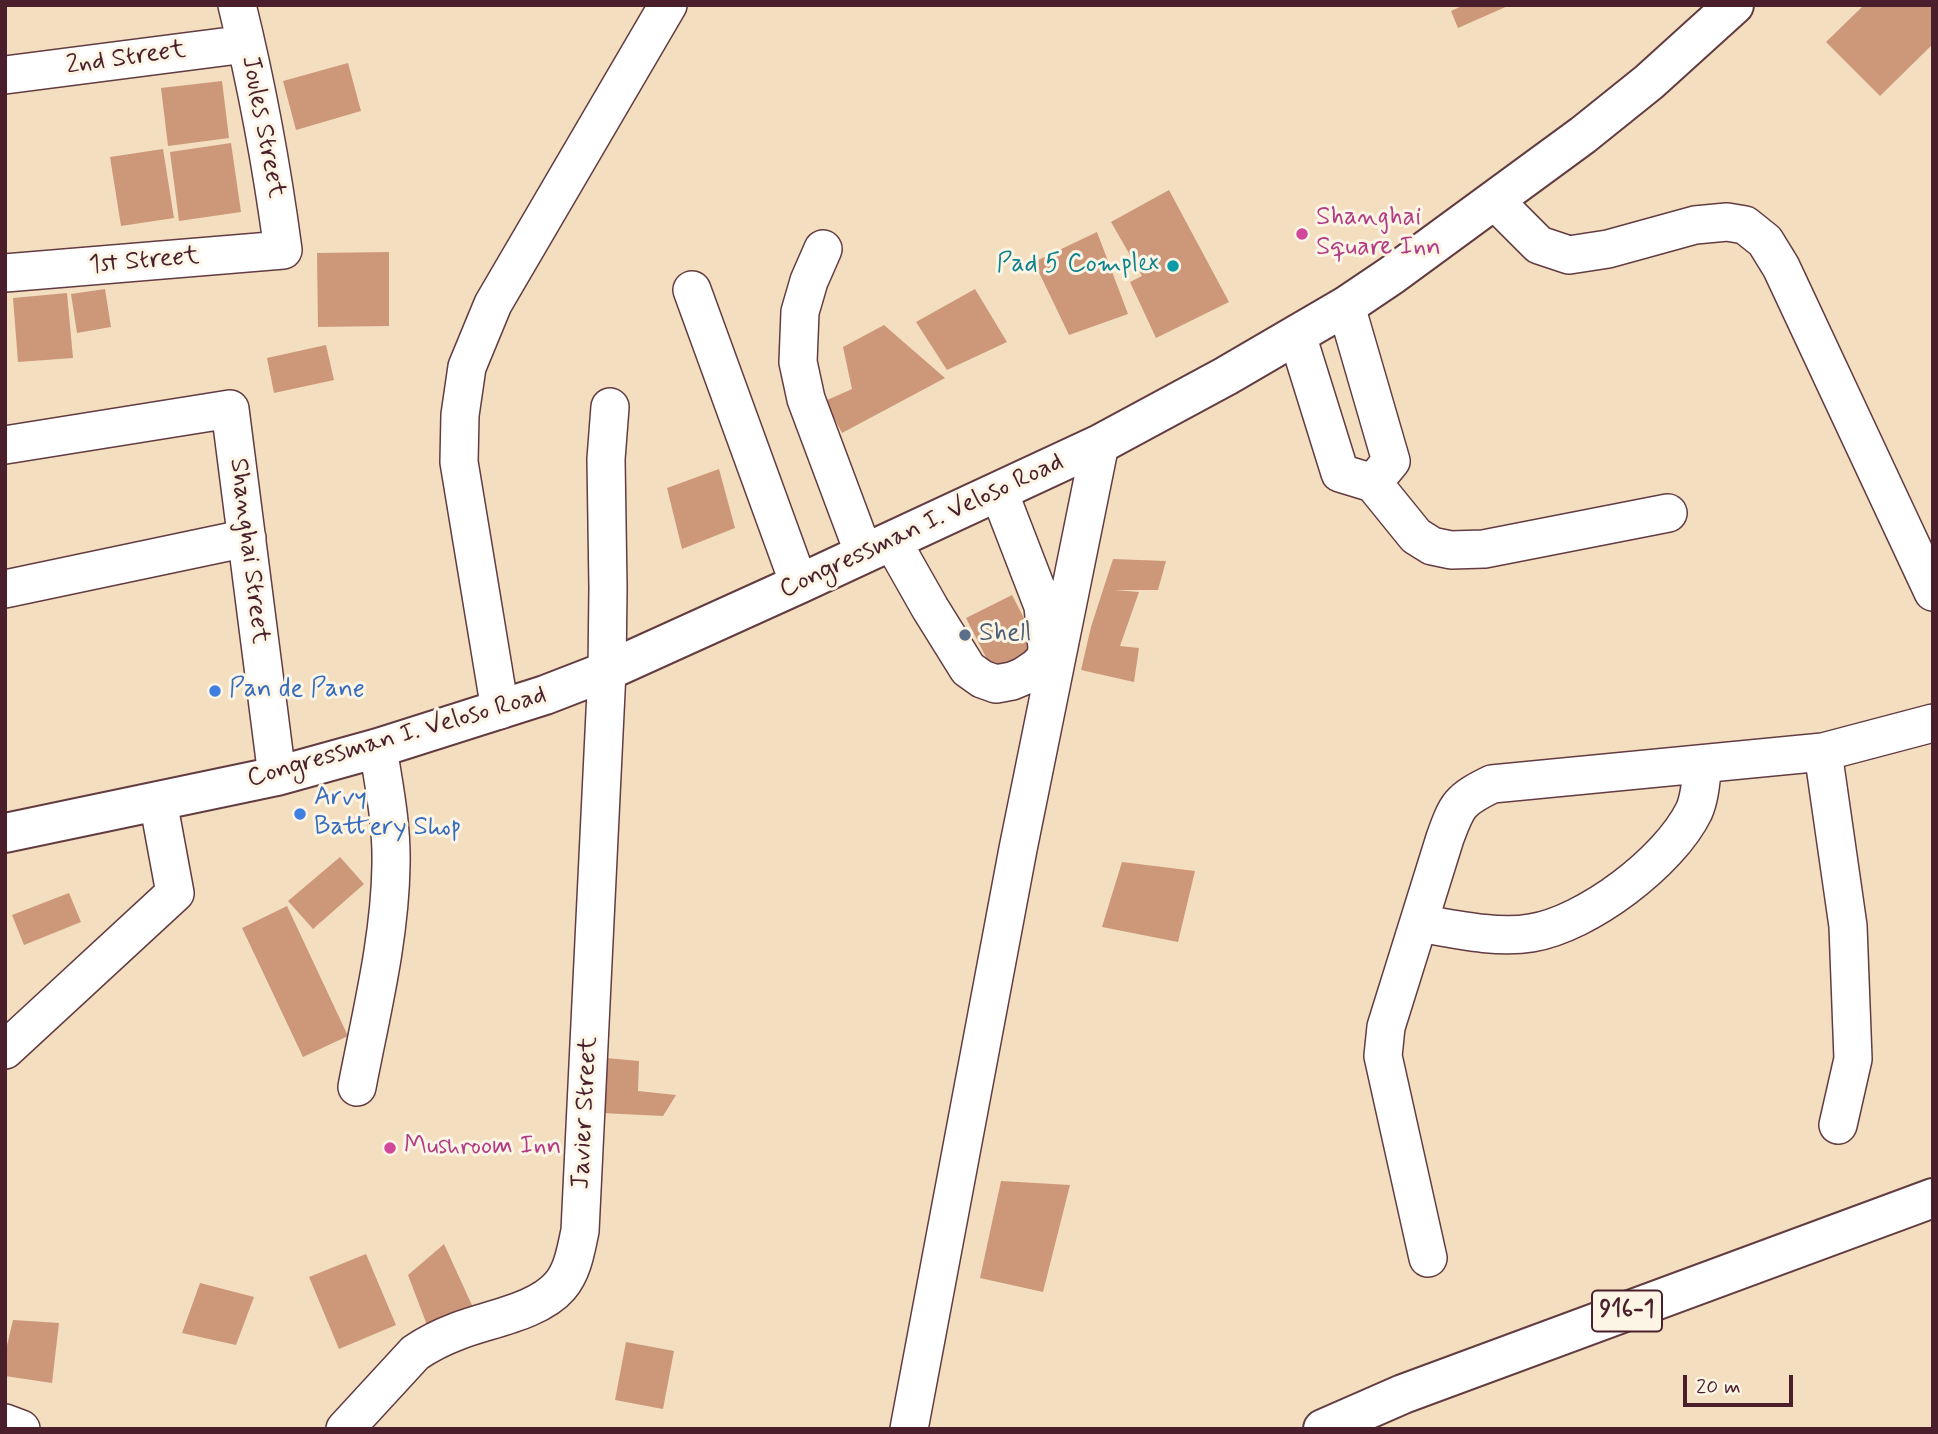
<!DOCTYPE html>
<html>
<head>
<meta charset="utf-8">
<style>
	body { margin:0 }
	#map { position:relative; width:1938px; height:1434px; overflow:hidden; background:#f3dec0; font-family:Mynerve,sans-serif }
	canvas { display:block }
	.frame { position:absolute; inset:0; border:7px solid #4a1f2b; pointer-events:none }
	.scale { position:absolute; left:1683px; top:1375px; width:110px; height:32px; box-sizing:border-box; border:4px solid #4a1f2b; border-top:0; padding-left:9px; font-size:21px; line-height:24px; white-space:nowrap; color:#4a1f2b; -webkit-text-stroke:5px #fcf5e5; paint-order:stroke }
</style>
</head>
<body>
<div id="map">
<canvas width="1938" height="1434"></canvas>
<div class="frame"></div>
<div class="scale">20 m</div>
</div>
<script>
const ctx = document.querySelector('canvas').getContext('2d');
ctx.lineJoin = 'round';
function paint(path, color) {
  ctx.fillStyle = color;
  ctx.fill(path, 'evenodd');
}
function stroke(path, color, width, dash) {
  ctx.strokeStyle = color;
  ctx.lineWidth = width;
  ctx.lineCap = dash ? 'butt' : 'round';
  ctx.setLineDash(dash || []);
  ctx.stroke(path);
}
function label(font, color, halo, rows, align = 'center') {
  ctx.font = font + ' Mynerve,sans-serif';
  ctx.lineWidth = 6;
  ctx.setLineDash([]);
  ctx.textBaseline = 'middle';
  ctx.strokeStyle = halo;
  ctx.fillStyle = color;
  for (const [text, x, y, turn = 0] of rows) {
    ctx.save();
    ctx.translate(x, y);
    ctx.rotate((+turn || 0) * Math.PI / 180);
    ctx.textAlign = isNaN(turn) ? turn : align;
    if (halo) ctx.strokeText(text, 0, 0);
    ctx.fillText(text, 0, 0);
    ctx.restore();
  }
}
paint(new Path2D(`
	M1464,5h46l-52,23 -7,-17z
	M1864,5h69v39l-53,52 -54,-54z
	M348,63l13,48 -65,19 -13,-49z
	M222,81l7,57 -61,8 -7,-58z
	M231,143l10,69 -62,9 -9,-69z
	M163,149l11,69 -53,8 -11,-69z
	M1169,190l60,112 -73,36 -26,-56 12,-6 -31,-54z
	M1097,232l31,82 -59,21 -35,-73z
	M389,252v74l-71,1 -1,-74z
	M105,289l6,38 -34,6 -6,-39z
	M975,289l32,53 -60,28 -31,-48z
	M67,293l6,65 -55,4 -5,-64z
	M884,325l61,53 -103,55 -17,-32 27,-12 -9,-42z
	M326,345l8,35 -60,13 -7,-35z
	M719,469l16,59 -53,21 -15,-61z
	M1113,559l53,2 -8,29h-43l24,2 -19,54 19,2 -5,34 -53,-12 10,-43z
	M1012,595l29,56 -46,24 -29,-57z
	M340,857l24,27 -51,45 -25,-28z
	M1122,862l73,9 -17,71 -76,-15z
	M69,893l12,29 -57,23 -12,-30z
	M287,906l61,130 -45,21 -61,-129z
	M606,1058l33,3 -1,30 38,4 -13,21 -62,-3z
	M1001,1181l69,4 -27,107 -63,-14z
	M444,1244l32,70 -46,19 -22,-58z
	M366,1254l30,71 -57,24 -30,-72z
	M200,1283l54,14 -18,48 -54,-12z
	M13,1320l46,3 -7,60 -47,-7v-22z
	M626,1342l48,9 -11,58 -48,-9z`), '#cd9879');
const minor = new Path2D(`
	M5,75l241,-31
	M1495,201l44,44 30,10 39,-6 87,-24 32,-3 18,3 20,16 16,26 152,325
	M823,249l-14,32 -9,31 -2,50 8,37 58,155
	M5,273l278,-23c-11,-82 -26,-164 -46,-245
	M692,290l107,294
	M1346,306l45,155 -18,22
	M1297,335l43,138 33,10 43,53 16,10 19,4 33,-1 184,-36
	M5,445l225,-36 47,367
	M892,541l38,67 38,61 14,10 14,5 16,-3 12,-5 12,-8 8,-8 2,-5 1,-7 -4,-42 -44,-114
	M5,589l242,-51
	M500,710l-41,-248 1,-47 7,-48 26,-63 175,-299
	M1823,752l25,174 5,133 -15,66
	M1419,923c35,6 78,16 112,10 56,-9 138,-71 163,-122 6,-13 7,-32 9,-47
	M5,1050l170,-157 -17,-92
	M357,1087c14,-73 33,-148 34,-222 1,-40 -7,-79 -13,-117
	M1428,1258l-45,-202 3,-29 59,-189c12,-33 14,-38 47,-54l331,-32 110,-29
	M5,1423l16,6
	M345,1429l70,-76c13,-9 27,-16 43,-22 30,-12 80,-19 102,-45 13,-15 16,-37 20,-55l27,-560 1,-83 -2,-129 4,-52
	M909,1429l109,-580 82,-405`);
const major = new Path2D(`
	M5,833l272,-57 101,-28 167,-53 62,-24 192,-87 301,-140 126,-68 120,-70 46,-31 191,-140 66,-53 85,-77
	M1323,1429l80,-35 530,-196`);
stroke(minor, '#633c41', 40);
stroke(major, '#633c41', 42);
stroke(minor, '#fff', 37);
stroke(major, '#fff', 38);
for (const [x, y, r, color] of [
	[1302,234,7,"#d1479c"],
	[1173,266,7,"#0f9aa8"],
	[965,635,7,"#5c6f8a"],
	[215,691,7,"#3f7fe0"],
	[300,814,7,"#3f7fe0"],
	[390,1148,7,"#d1479c"]
]) {
  const dot = new Path2D();
  dot.arc(x, y, r, 0, 2 * Math.PI);
  ctx.fillStyle = color;
  ctx.fill(dot);
  stroke(dot, '#fcf5e5', 2.5);
}
for (const [x, y, w] of [
	[1627,1311,70]
]) {
  const box = new Path2D();
  box.roundRect(x - w / 2, y - 20.5, w, 41, 5);
  ctx.fillStyle = '#fcf5e5';
  ctx.fill(box);
  stroke(box, '#4a1f2b', 2);
}
label('bold 24px', '#4a1f2b', null, [
	["916-1",1627,1311]
]);
label('26px', '#4a1f2b', '#fcf5e5', [
	["2nd Street",126,59,-8],
	["Joules Street",262,127,79],
	["1st Street",144,262,-5],
	["Congressman I. Veloso Road",922,527,-25],
	["Shanghai Street",248,551,83],
	["Congressman I. Veloso Road",397,738,-16],
	["Javier Street",586,1113,-87]
]);
label('26px', '#b23c85', '#fcf5e5', [
	["Shanghai",1316,219],
	["Square Inn",1316,249],
	["Mushroom Inn",404,1148]
], 'left');
label('26px', '#0d838f', '#fcf5e5', [
	["Pad 5 Complex",1159,266]
], 'right');
label('26px', '#4e5e75', '#fcf5e5', [
	["Shell",979,635]
], 'left');
label('26px', '#366cbe', '#fcf5e5', [
	["Pan de Pane",229,691],
	["Arvy",314,799],
	["Battery Shop",314,829]
], 'left');
</script>
</body>
</html>
